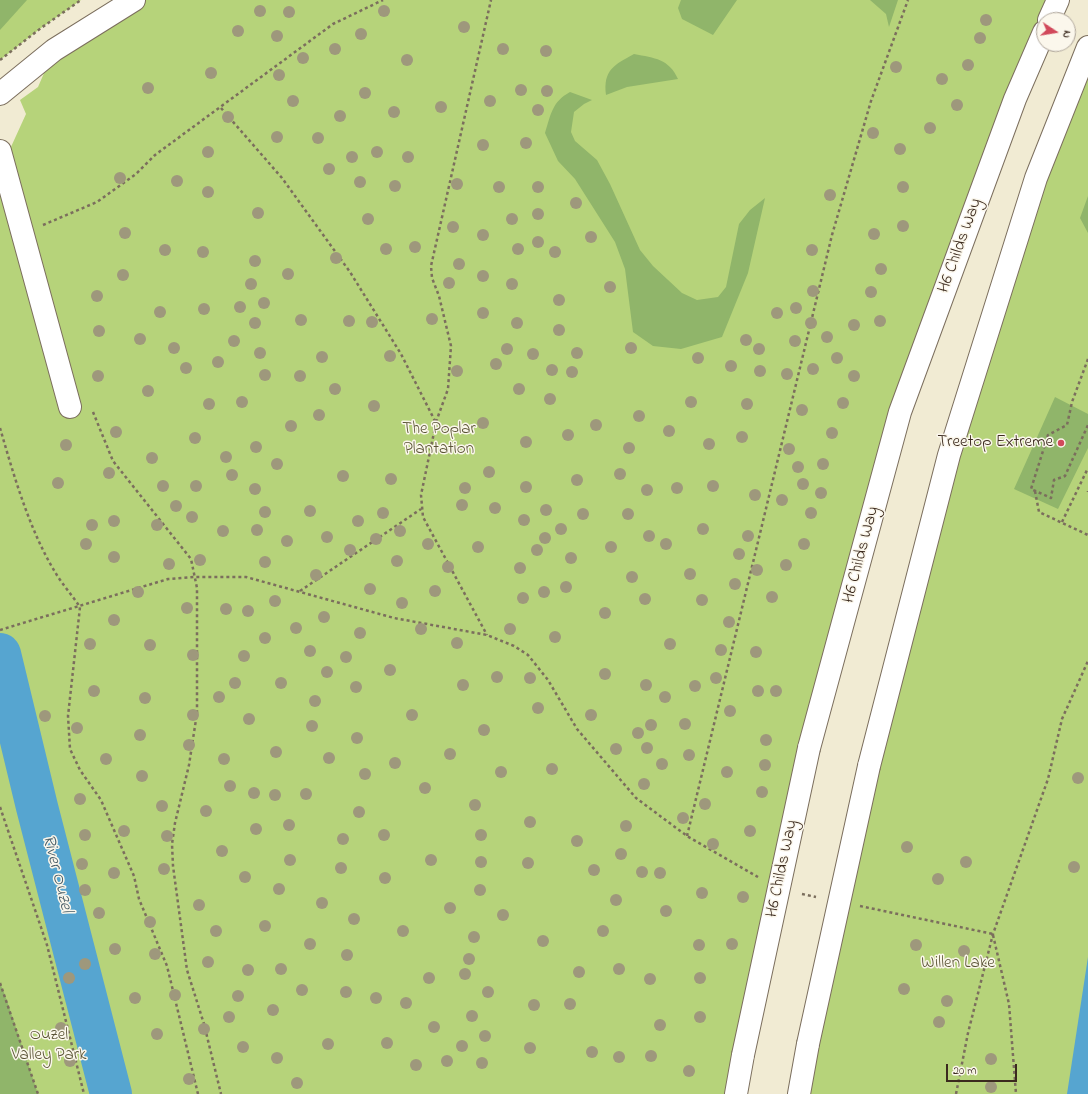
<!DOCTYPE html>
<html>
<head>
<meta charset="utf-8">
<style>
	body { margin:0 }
	#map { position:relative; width:1088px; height:1094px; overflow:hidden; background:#f1ebd3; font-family:"Indie Flower",sans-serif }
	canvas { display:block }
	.north { position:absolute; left:1036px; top:12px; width:40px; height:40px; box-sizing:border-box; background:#fbf7ec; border:1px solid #aea59a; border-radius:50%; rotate:102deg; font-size:11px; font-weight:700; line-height:16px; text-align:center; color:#3b2a1e }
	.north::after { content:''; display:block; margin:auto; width:14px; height:18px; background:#d1495b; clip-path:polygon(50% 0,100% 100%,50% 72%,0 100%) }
	.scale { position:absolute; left:946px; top:1064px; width:71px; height:18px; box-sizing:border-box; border:2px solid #3b2a1e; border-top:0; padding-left:5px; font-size:12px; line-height:14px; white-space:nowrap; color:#3b2a1e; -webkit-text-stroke:3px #fbf7ec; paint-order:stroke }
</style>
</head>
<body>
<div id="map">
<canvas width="1088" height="1094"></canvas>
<div class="north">N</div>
<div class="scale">20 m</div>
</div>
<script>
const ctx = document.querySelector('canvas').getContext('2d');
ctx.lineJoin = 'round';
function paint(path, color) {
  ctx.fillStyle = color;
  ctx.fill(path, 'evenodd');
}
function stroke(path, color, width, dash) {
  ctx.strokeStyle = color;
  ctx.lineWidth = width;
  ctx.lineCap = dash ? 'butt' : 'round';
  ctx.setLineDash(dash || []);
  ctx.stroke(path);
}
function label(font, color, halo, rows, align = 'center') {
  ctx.font = font + ' "Indie Flower",sans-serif';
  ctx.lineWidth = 3;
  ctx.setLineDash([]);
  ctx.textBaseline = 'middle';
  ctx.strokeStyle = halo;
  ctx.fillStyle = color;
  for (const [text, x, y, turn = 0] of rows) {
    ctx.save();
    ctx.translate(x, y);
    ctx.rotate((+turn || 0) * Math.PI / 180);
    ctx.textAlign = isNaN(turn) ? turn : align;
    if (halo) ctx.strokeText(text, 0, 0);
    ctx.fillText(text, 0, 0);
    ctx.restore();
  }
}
paint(new Path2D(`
	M0,0h81l-40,28 -41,32z
	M134,0h924l-158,412 -164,682h-736v-923l26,-57 -6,-14 18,-13 16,-37z
	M1088,47v1047h-289l150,-639z`), '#b6d37a');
paint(new Path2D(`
	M0,0h27l-27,30z
	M681,0h56l-24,35 -31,-16 -4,-11z
	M870,0h28l-9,27 -3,-13z
	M634,54c21,4 35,5 44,25l-51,8 -21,8c-3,-25 8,-30 28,-41z
	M570,92l22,8 -8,4 -10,8 -3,20 4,9 22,19 13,24 30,66 13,16 29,27 15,7 21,-3 8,-10 13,-63 11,-14 15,-12 -17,75 -26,64 -41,12 -28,-3 -20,-14 -8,-63 -10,-27 -40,-63 -17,-18 -13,-28c6,-19 7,-31 25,-41z
	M1088,196v37l-8,-15z
	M1055,397l33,17v34l-30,61 -44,-20z
	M0,983l5,12 33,99h-38z`), '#90b56a');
paint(new Path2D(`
	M1088,957v137h-21z`), '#56a5d0');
stroke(new Path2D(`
	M0,654l37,153 74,287`), '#56a5d0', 42);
const minor = new Path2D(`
	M1049,20l9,-20
	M0,94l54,-44 80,-50
	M0,151l70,256
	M809,748l91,-336 115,-313 29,-67
	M869,766l80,-311 87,-277 52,-131
	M736,1094l7,-39
	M799,1094l9,-50`);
stroke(minor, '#7b6e5d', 24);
stroke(new Path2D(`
	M0,60l41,-32 40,-28
	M221,108l61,70 68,94 51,82 35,69 -15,72 2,22 64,118
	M43,225l54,-23 39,-28 19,-19 178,-131 50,-24
	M1088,359l-16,43 -5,23 -19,10 -17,54 20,9 3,-18 11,-4 23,-51
	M93,412l20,49 78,98 6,29v125l-8,52 -14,58 -3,21 1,22 14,104 17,54 17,70
	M436,422l12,-33 3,-43 -12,-50 -7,-18 -1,-12 60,-266
	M0,428c14,48 29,101 55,144 7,12 17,23 25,35l-12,109 2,33 10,21 21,30 33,76 5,23 28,67 31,128
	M1035,491l4,21 49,23
	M1088,491v1
	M1062,522l26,-54
	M300,591l121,-82
	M0,630l168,-51 27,-2h51l148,41 93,17 27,11 14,9 20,25 29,49 59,69 51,38 71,41
	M0,807l47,138 37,149
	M687,836l145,-601 39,-134 37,-101
	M802,894l14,3
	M860,906l133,28
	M993,935l16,69 7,90
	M0,983l38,111
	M956,1094l12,-61 25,-99 55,-155 14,-60 26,-58`), '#7b6e5d', 2.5, [3, 3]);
stroke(minor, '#fff', 22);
const minorBridge = new Path2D(`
	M808,1044l61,-278
	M743,1055l66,-307`);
stroke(minorBridge, '#7b6e5d', 24, []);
stroke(minorBridge, '#fff', 22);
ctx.fillStyle = '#9e987c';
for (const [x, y] of [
	[260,11],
	[384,11],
	[289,12],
	[986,20],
	[464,27],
	[238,31],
	[361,34],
	[277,36],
	[980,38],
	[335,49],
	[503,49],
	[546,51],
	[303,58],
	[407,60],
	[968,65],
	[896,67],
	[211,73],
	[279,75],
	[942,79],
	[148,88],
	[521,90],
	[547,91],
	[365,93],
	[293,101],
	[490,101],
	[957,105],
	[441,107],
	[538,110],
	[394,112],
	[340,116],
	[228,117],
	[930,128],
	[873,133],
	[277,137],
	[318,138],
	[526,143],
	[483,145],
	[900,149],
	[208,152],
	[377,152],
	[352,157],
	[408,157],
	[329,169],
	[120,178],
	[177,181],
	[360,182],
	[457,184],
	[395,186],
	[499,187],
	[538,187],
	[903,187],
	[208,192],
	[830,195],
	[576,203],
	[258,213],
	[538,214],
	[368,219],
	[512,219],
	[903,226],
	[453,227],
	[125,233],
	[874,234],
	[483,235],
	[591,237],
	[538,242],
	[415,247],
	[386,249],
	[518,249],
	[165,250],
	[812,250],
	[203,252],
	[555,252],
	[336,258],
	[255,261],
	[459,264],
	[881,269],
	[288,274],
	[123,275],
	[483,276],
	[449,283],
	[251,284],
	[512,284],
	[610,287],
	[813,291],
	[871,292],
	[97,296],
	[559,300],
	[264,303],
	[240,307],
	[796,308],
	[204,309],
	[160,312],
	[483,313],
	[777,313],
	[432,319],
	[301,320],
	[349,321],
	[880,321],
	[372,322],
	[255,323],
	[517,323],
	[811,323],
	[854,325],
	[559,330],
	[99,331],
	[827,337],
	[140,339],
	[746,340],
	[234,341],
	[795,341],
	[174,348],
	[631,348],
	[507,349],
	[759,349],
	[260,353],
	[577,353],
	[533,354],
	[390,356],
	[322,357],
	[698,358],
	[837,358],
	[218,362],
	[496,364],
	[731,366],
	[186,368],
	[813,369],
	[552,370],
	[457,371],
	[760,371],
	[572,372],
	[787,374],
	[265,375],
	[98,376],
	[300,376],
	[854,376],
	[335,389],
	[519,389],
	[148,391],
	[550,399],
	[242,402],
	[691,402],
	[843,403],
	[209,404],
	[747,404],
	[374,406],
	[802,410],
	[319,415],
	[639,416],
	[483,423],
	[596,425],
	[291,426],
	[669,431],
	[116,432],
	[832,433],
	[568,435],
	[742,437],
	[195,438],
	[526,442],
	[709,444],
	[66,445],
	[256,447],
	[629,448],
	[789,449],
	[226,457],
	[152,458],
	[277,464],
	[823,464],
	[798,467],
	[489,472],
	[109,473],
	[620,474],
	[232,475],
	[343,476],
	[391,479],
	[577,480],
	[58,483],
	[803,484],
	[163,486],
	[196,486],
	[713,486],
	[526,487],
	[465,488],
	[677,488],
	[255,489],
	[647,490],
	[821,493],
	[755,495],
	[782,500],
	[462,505],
	[176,506],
	[495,508],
	[546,510],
	[310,511],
	[265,512],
	[383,513],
	[811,513],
	[583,514],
	[628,514],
	[192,517],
	[524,520],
	[114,521],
	[358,521],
	[92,525],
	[157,525],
	[561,529],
	[703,529],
	[257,530],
	[223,531],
	[400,531],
	[649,536],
	[748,536],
	[327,537],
	[545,538],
	[376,539],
	[287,541],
	[86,544],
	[428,544],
	[666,544],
	[804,544],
	[478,547],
	[611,547],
	[350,550],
	[537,550],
	[739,554],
	[114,557],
	[571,558],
	[200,560],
	[397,561],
	[265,562],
	[169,564],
	[786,565],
	[448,567],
	[520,568],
	[757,570],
	[690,574],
	[316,575],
	[632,577],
	[735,584],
	[566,587],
	[370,589],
	[435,591],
	[138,592],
	[544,592],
	[772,597],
	[523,598],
	[645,599],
	[702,600],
	[275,601],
	[402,603],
	[187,608],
	[226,609],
	[248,611],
	[605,613],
	[324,617],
	[114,620],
	[729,622],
	[296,628],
	[421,629],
	[510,629],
	[360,633],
	[555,637],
	[265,638],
	[457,643],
	[90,644],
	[670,644],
	[150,645],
	[721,650],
	[310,651],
	[756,652],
	[193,655],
	[244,656],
	[346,657],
	[390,670],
	[327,672],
	[605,674],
	[497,677],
	[530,678],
	[716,678],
	[235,683],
	[281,683],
	[463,685],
	[646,685],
	[695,686],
	[356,687],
	[94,691],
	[758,691],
	[776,691],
	[219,697],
	[665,697],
	[145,698],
	[315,701],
	[538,708],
	[730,711],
	[193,715],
	[412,715],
	[591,715],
	[45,716],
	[249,719],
	[685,724],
	[651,725],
	[312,726],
	[77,728],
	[484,730],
	[638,733],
	[140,735],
	[357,738],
	[766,740],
	[189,745],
	[647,748],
	[616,749],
	[276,752],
	[450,754],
	[689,755],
	[329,758],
	[106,759],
	[224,759],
	[395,763],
	[662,764],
	[765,765],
	[552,769],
	[501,772],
	[727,772],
	[365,774],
	[142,776],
	[1078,778],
	[644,784],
	[230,786],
	[425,788],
	[762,792],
	[254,793],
	[306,794],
	[275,795],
	[80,799],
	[705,804],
	[475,805],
	[162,806],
	[206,811],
	[359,812],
	[683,818],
	[530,822],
	[289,825],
	[626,826],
	[256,829],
	[124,831],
	[750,831],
	[85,835],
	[384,835],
	[481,835],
	[167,836],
	[343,839],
	[577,841],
	[713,844],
	[907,847],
	[222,851],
	[621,854],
	[290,860],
	[431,860],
	[481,862],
	[966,862],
	[528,863],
	[82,864],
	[1074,867],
	[341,868],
	[164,869],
	[594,870],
	[642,872],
	[114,873],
	[660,873],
	[245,877],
	[385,878],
	[938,879],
	[279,889],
	[85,890],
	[480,890],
	[702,893],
	[743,897],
	[616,900],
	[322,903],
	[199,905],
	[450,908],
	[666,911],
	[99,913],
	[503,915],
	[354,919],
	[150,922],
	[265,926],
	[216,931],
	[403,931],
	[603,931],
	[474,937],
	[543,941],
	[310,944],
	[732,944],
	[699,945],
	[916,945],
	[115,949],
	[964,951],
	[155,954],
	[347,955],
	[469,959],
	[208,962],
	[85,964],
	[281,969],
	[619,969],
	[248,970],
	[579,972],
	[465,974],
	[69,978],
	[429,978],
	[700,978],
	[650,979],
	[904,989],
	[302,990],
	[346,992],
	[488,992],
	[175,995],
	[238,996],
	[135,998],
	[376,998],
	[947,1001],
	[406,1003],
	[570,1004],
	[534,1005],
	[273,1010],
	[472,1016],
	[229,1017],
	[700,1017],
	[939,1022],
	[660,1025],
	[434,1027],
	[61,1028],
	[204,1029],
	[157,1034],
	[485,1036],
	[387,1043],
	[328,1044],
	[462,1046],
	[243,1047],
	[530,1048],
	[592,1052],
	[651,1056],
	[619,1057],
	[277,1058],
	[991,1059],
	[70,1061],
	[447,1061],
	[482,1063],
	[416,1065],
	[689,1071],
	[189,1079],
	[297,1083],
	[991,1087]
]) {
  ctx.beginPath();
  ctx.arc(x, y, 6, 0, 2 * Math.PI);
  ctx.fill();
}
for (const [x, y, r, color] of [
	[1061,443,4,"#d1495b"]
]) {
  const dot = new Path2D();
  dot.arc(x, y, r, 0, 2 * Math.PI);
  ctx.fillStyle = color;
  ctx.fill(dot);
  stroke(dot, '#fbf7ec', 1.5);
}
label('17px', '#3b2a1e', '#fbf7ec', [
	["H6 Childs Way",961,246,-70],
	["H6 Childs Way",862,555,-75],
	["H6 Childs Way",783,869,-78]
]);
label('17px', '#5a5435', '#fbf7ec', [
	["The Poplar",439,430],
	["Plantation",439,450],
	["Willen Lake",958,964],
	["Ouzel",49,1036],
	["Valley Park",49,1056]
]);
label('17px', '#3b2a1e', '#fbf7ec', [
	["Treetop Extreme",1053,443]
], 'right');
label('italic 18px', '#465b65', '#fbf7ec', [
	["River Ouzel",56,874,76]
]);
</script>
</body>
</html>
